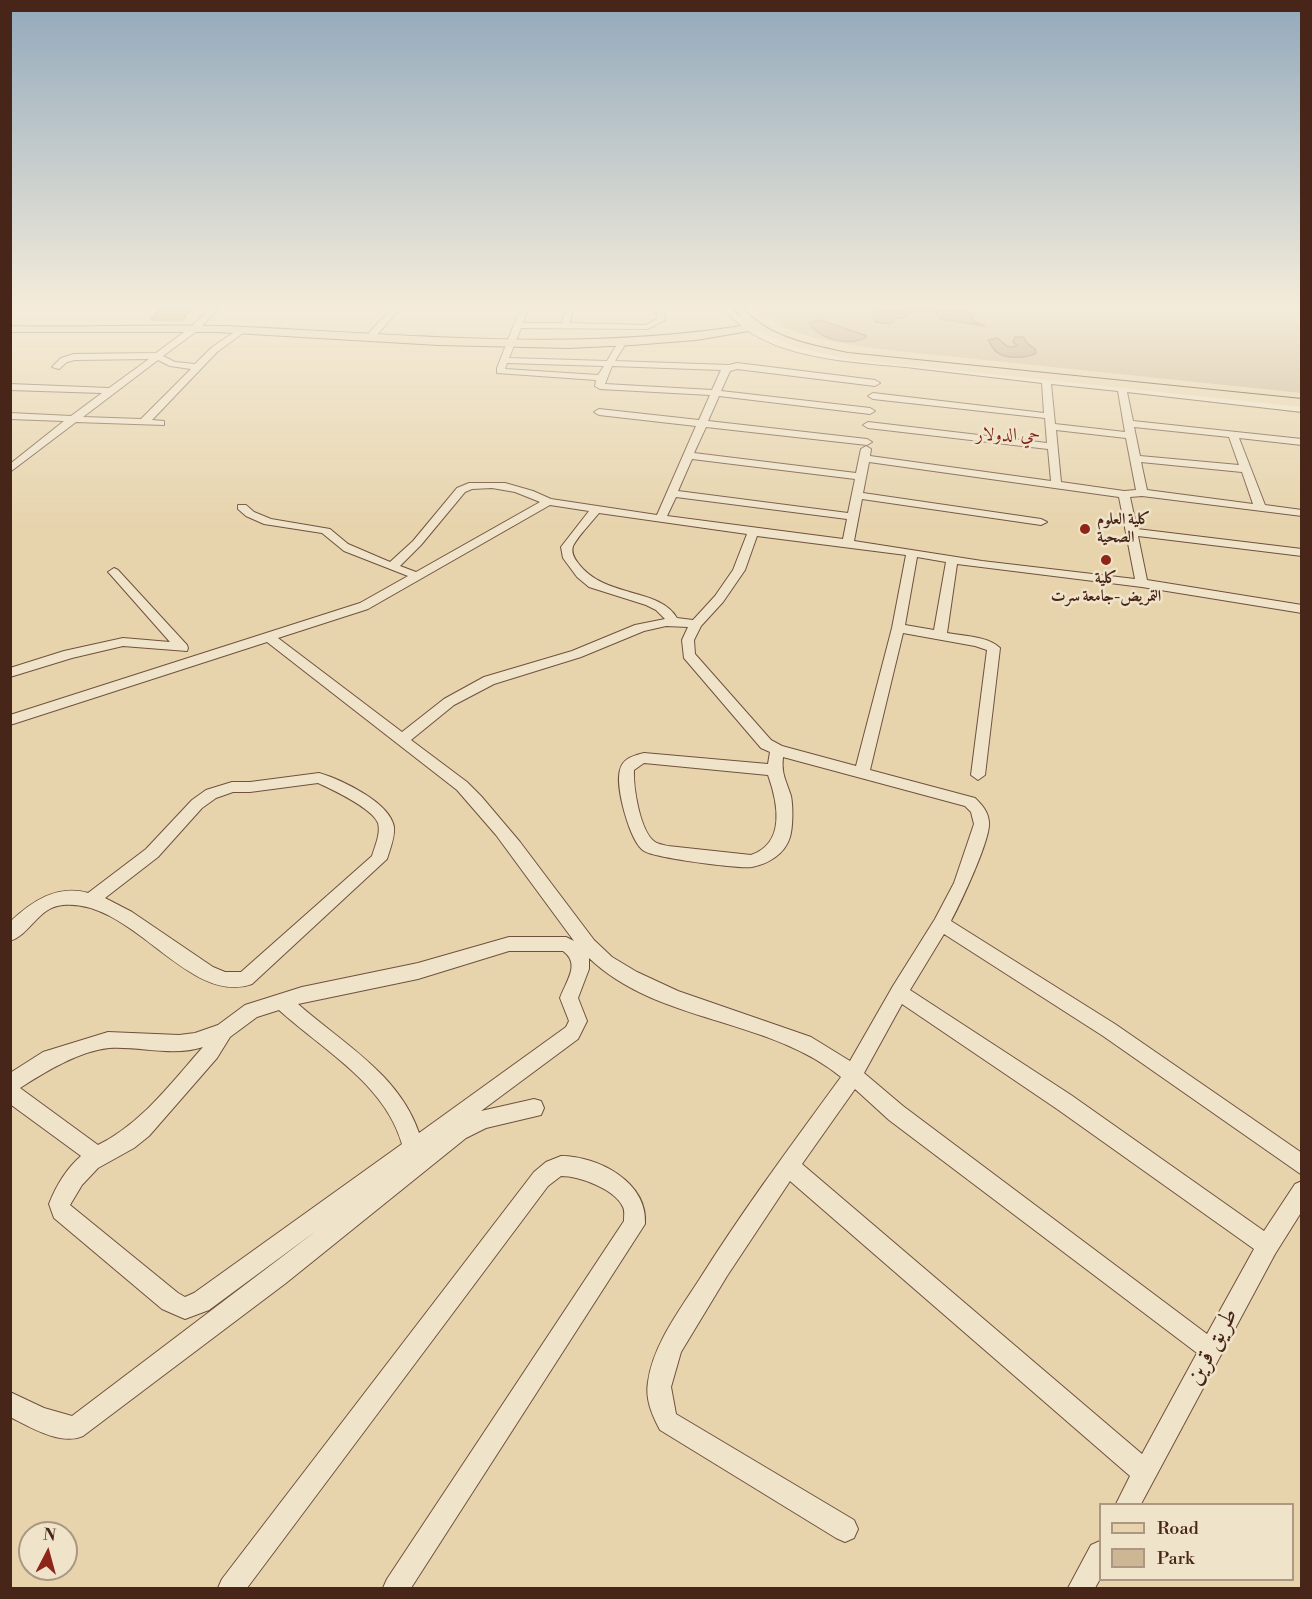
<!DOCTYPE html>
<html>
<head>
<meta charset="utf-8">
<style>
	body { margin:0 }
	#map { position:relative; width:1312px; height:1599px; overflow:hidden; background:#e7d4ad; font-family:"Libre Bodoni",serif }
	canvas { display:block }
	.frame { position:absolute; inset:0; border:12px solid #482519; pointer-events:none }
	.legend { position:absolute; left:1099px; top:1503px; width:195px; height:78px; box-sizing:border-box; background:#efe3ca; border:2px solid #ac9783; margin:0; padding:8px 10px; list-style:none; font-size:18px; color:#482519 }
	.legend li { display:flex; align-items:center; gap:12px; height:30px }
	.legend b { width:30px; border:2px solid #ac9783 }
	.north { position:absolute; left:18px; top:1521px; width:60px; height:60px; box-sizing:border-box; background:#efe3ca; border:2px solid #ac9783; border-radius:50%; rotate:6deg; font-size:16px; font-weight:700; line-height:24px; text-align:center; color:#482519 }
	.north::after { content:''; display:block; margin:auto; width:21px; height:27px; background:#8f2418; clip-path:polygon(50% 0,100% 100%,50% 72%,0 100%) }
</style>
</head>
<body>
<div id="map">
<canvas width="1312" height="1599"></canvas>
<div class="frame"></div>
<ul class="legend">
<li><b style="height:8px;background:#e7d4ad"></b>Road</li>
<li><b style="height:16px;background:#ccb694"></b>Park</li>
</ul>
<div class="north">N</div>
</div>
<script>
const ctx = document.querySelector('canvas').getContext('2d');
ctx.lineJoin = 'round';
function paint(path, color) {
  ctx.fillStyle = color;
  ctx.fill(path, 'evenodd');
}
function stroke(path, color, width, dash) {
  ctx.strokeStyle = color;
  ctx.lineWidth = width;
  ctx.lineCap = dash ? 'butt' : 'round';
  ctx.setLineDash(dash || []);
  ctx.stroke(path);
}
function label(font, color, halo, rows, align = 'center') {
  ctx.font = font + ' "Libre Bodoni",Amiri,serif';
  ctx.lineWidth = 5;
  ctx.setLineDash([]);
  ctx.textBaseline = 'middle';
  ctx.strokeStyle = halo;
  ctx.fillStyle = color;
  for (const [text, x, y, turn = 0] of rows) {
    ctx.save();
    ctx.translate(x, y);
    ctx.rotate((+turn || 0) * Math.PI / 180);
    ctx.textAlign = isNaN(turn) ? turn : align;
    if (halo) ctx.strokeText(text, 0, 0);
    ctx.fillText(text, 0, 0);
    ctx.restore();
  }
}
paint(new Path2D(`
	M756,304h545v89l-422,-44c-36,-6 -101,-11 -123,-45z`), '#ccb694');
const water = new Path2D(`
	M164,304h30l-11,16h-32z
	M920,306l16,4h30l4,3 3,8 12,5 -45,-7 -4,-7 -13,-3 -17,4v4l-11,2 -5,5 -15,-2 -2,-7 9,-5h26z
	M820,320l47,16c-14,12 -51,3 -58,-14z
	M1015,337h8l5,7 7,5 1,4c-9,6 -36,7 -43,-5 -2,-2 -3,-6 -5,-8l9,-2c7,4 10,13 20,7l-4,-3z`);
paint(water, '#b1987b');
stroke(water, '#876a54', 1.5);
const minor = new Path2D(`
	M215,304h8l-26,27 -34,25 12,6 20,2 16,-16 29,-20 7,2 -30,22 -65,68 12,1v4l-88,-3 -66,50v-8l54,-43 -54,-2v-6l61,3 31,-23 -92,-3v-6l99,4 40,-29 -74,1 -8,2 -8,7 -7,-2 9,-9 13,-4 82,-1 35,-26zM158,360l12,6 21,3 -50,50 -58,-2z
	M522,304h8l-7,19h39l5,-19h32l-4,2h-21l-4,17 76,2 11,-6 -2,-15h8l2,16 -17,9 -127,-1 -12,30 98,3 12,-20 3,-1 4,3 -11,18 114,4 8,-2 138,17 5,3 -5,3 -138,-17 -7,2 -9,20 149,17 5,3 -5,3 -151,-18 -11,25 159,18 5,3 -5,3 -161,-18 -12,26 162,20 5,-24 5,-3 5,3 -1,7 181,25 -3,-32 -180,-21 -5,-3 5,-3 179,21 -2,-25 -172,-19 -5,-3 5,-3 171,20 -2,-30c-43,-5 -85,-10 -128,-15 -62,-7 -155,-7 -193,-64h8l7,9 21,16 25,12 37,11 298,34 4,-4 5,5 176,19v6l-175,-20 6,29 169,18v6l-63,-7 26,67 37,5v6l-160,-20 -12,1 7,32 165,20v7l-164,-20 9,44 155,25v8l-160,-26 -185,-23 -10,69c16,3 41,3 53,15l-15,127 -7,5 -7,-5 16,-125 -12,-4 -72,-13 -33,137 105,28c7,7 13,13 14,24 2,17 -29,82 -38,99l164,103 187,129v22l-199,-139 -159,-102 -34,56 161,105 193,136 31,-47 7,-3v30l-27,43 -134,250h-25l14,-28 -340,-295 -63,95 -46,76 -10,35 5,27 178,106 4,9 -4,9 -9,4 -9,-4 -176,-108c-8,-15 -15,-31 -12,-48 5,-37 31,-71 51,-102 44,-70 93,-136 142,-203 -73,-60 -183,-53 -252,-119v11l-11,29 9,23 -9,18 -97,72 53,-12 7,2 3,7 -3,7 -55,13 -20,10 -180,145 -203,153c-22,10 -53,-9 -73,-19v-25l34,16 28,8 244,-185 -107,79 -24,9 -23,-10 -108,-91 -5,-14c7,-18 17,-35 32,-48l-71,-52v-31l33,-21 65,-20 71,3 16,-2 23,-8 27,-20 57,-18 116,-24 91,-26h57l8,4 -78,-106 -39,-45 -190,-148 -257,83v-10l350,-112 48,-27 -64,-25 -22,-18 -58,-9 -18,-8 -8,-7v-4h8l8,7 17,7 59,10 18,15 42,18 23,-21 44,-53 12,-5h36l28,8 18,8 106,16 39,-89 -97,-11 -5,-3 5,-3 100,11 11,-25 -110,-6 -5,-3 1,-6 -99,-7v-5zM507,363l97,3 -6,9 -93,-6zM612,366l109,4 -9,20 -107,-6zM1051,384l67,7 7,41 -70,-8zM1134,427l95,10 10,28 -99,-9zM1056,430l70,8 10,52 -12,1 -63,-9zM692,459l163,20 -7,34 -170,-22zM869,462l250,35 16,82 -153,-18 -128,-20 8,-42 179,26 6,-3 -6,-3 -178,-26zM1141,462l101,10 11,32 -106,-14zM492,488l23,4 25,10 -124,70 -16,-6 21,-21 44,-53 7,-3zM676,497l171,22 -4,20 -176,-23zM550,505l39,6 -28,36 2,11 14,19 12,10 57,18 10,5 9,9 -30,6 -63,26 -88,26 -40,22 -42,33 -124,-94 90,-29zM599,513l148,21 -14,36 -18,26 -22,24 -16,-2c-18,-31 -72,-19 -99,-55 -4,-5 -7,-10 -5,-17 6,-11 18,-23 26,-33zM757,536l149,19 -14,73 -36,138 -74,-20 -11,-6 -76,-86 -1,-14 7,-14 22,-24 22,-32zM917,557l29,5 -12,68 -29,-5zM666,626l22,1 -6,13 2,18 77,90 9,4 -2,12 -124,-11c-11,3 -21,5 -24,17 -5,17 10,72 24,81 11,7 95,18 108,16 16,-3 33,-13 38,-30 3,-10 3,-31 1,-41 -5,-16 -10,-22 -8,-39l182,49 6,6 3,12 -20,59 -19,36 -42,67 -43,75 -39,-24 -133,-46 -41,-19 -25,-15 -18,-17 -74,-98 -39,-46 -14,-14 -56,-42 43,-35 40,-21 87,-27 63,-26zM644,763l124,12c10,28 18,68 -17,80l-83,-9c-4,-1 -10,-2 -13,-4 -15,-10 -22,-55 -21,-72zM509,951h54c18,13 3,30 -3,47l9,23 -3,6 -147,106c-20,-59 -77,-90 -121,-129l120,-25zM902,1004l155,105 197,140 -47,85 -304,-228 -39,-33zM279,1010c44,40 106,74 123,134l-208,149 -9,4 -7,-4 -108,-88 12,-20 16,-17 36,-20 15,-12 68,-78 13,-21 27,-20zM203,1047c-32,36 -61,76 -105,98l-78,-57c25,-16 59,-37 89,-40 31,-2 64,9 94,-1zM855,1089l34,31 308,233 -55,101 -340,-290z
	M391,309l7,2 -24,27h-6v-4z
	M114,568l4,2 69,75 1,3 -1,3 -64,-5 -51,12 -62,19v-9l54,-17 59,-13 47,4 -60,-68 -2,-2z
	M319,773c21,6 71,29 75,54 1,10 -4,22 -7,32l-135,125c-63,23 -120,-86 -189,-79 -25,2 -32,29 -53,36v-19c21,-20 47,-38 78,-29l58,-44 46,-49 14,-10 26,-8h18zM318,783c15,7 54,25 60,40 3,10 -3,23 -6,33l-131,116h-16l-12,-5 -81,-55 -27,-14 53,-41 44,-49 14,-10 17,-6h17z
	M561,1156c37,0 87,26 84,68l-234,364h-28l4,-9 237,-358c0,-5 1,-10 -1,-14 -8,-18 -44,-31 -62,-31l-13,10 -301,402h-29l4,-9 312,-407 12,-10z
	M1100,1541v38l-5,9h-27l23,-43z`);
const major = new Path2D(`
	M730,304h10c24,33 70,41 108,49l454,46v8l-454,-48 -50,-11 -43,-18 -59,10 -64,5 -64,3 -130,-3 -221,-13h-207v-6c79,2 158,-3 236,1 169,8 333,25 502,-2z`);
stroke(minor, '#70513e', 2);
stroke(major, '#482519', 2);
paint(minor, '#efe3ca');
paint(major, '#e7d4ad');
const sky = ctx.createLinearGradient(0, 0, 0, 528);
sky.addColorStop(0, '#92a9bc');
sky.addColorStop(0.58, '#f4ecda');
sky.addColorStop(1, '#f4ecda00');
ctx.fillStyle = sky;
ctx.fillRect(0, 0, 1312, 528);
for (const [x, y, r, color] of [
	[1085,529,6,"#8f2418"],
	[1106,560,6,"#8f2418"]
]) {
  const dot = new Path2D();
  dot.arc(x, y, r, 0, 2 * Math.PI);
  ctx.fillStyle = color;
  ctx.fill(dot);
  stroke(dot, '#efe3ca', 2);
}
label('bold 16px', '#482519', '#efe3ca', [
	["كلية العلوم",1097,520],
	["الصحية",1097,538],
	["كلية",1106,579,"center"],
	["التمريض-جامعة سرت",1106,597,"center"]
], 'left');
label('18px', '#7a1f14', '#efe3ca', [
	["حي الدولار",1008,436]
]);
label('24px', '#482519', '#efe3ca', [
	["طريق قرين",1213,1347,-62]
]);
</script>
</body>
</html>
